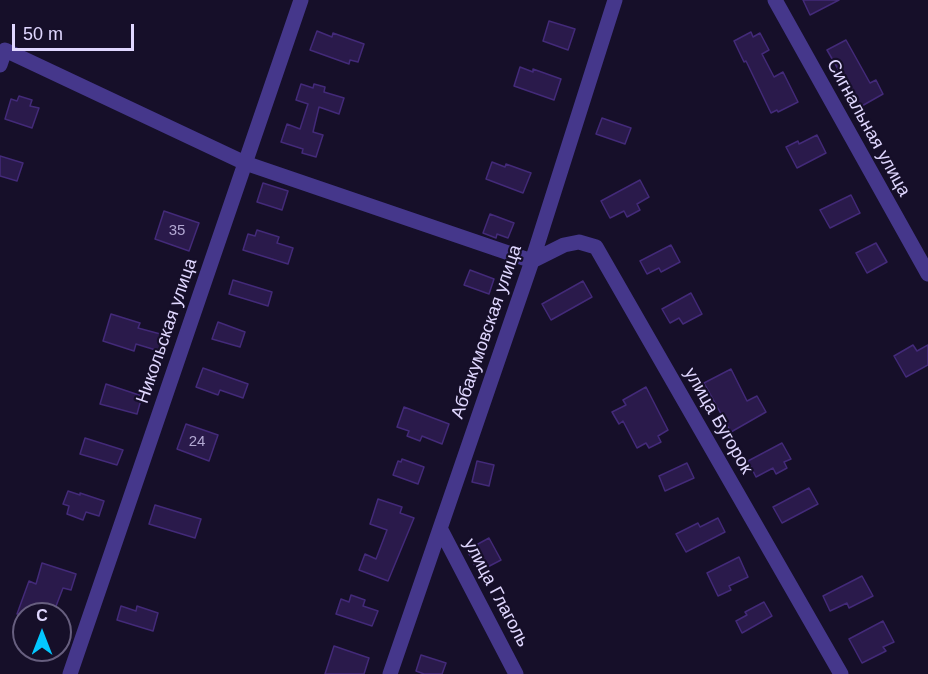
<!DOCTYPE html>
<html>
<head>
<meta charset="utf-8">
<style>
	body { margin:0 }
	#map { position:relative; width:928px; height:674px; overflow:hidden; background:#160f29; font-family:Arial,sans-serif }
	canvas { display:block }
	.north { position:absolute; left:12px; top:602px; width:60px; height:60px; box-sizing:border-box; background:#160f29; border:2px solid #675f7f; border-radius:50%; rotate:0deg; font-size:16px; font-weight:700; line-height:24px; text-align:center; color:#e0d7ff }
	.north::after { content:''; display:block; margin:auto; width:21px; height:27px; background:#03c7ff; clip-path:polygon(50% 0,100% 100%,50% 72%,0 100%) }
	.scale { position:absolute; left:12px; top:24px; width:122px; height:27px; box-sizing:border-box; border:3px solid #e0d7ff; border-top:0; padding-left:8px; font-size:18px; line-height:21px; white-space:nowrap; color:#e0d7ff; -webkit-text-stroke:4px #160f29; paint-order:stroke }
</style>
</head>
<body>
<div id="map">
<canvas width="928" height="674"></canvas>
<div class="north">С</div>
<div class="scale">50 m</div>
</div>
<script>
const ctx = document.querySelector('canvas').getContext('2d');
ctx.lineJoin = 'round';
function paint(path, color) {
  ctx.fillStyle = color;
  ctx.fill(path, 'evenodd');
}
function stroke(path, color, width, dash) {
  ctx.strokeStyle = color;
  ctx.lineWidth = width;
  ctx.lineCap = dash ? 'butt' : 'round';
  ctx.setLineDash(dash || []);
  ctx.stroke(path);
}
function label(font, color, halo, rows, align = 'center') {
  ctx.font = font + ' Arial,sans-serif';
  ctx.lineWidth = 4.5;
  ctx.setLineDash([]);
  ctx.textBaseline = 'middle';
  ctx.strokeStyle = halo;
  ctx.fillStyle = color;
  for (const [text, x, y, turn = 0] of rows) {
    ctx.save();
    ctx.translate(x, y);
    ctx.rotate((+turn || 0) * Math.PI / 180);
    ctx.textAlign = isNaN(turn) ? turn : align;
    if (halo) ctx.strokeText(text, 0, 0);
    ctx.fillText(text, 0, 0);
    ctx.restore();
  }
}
const building = new Path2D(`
	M803,0h36l-29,15z
	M549,21l26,8 -7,21 -25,-9z
	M317,31l15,6 1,-4 31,11 -6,18 -8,-2 -1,4 -39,-14z
	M751,32l2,5 7,-4 9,17 -7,4 12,23 9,-5 15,30 -20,10 -1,-2 -6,3 -25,-52 -2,1 -10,-21z
	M846,40l24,43 6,-3 7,14 -23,13 -33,-57z
	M520,67l13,5v-3l28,10 -7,21 -40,-14z
	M301,84l12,4 1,-4 11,3 -1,5 20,6 -5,16 -20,-7 -6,25 10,3 -7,22 -14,-4 1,-4 -22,-7 6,-18 13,5 8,-25 -12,-4z
	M19,96l13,4 -2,6 9,2 -7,20 -27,-9 6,-20 6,2z
	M602,118l29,10 -6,16 -29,-10z
	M817,135l9,18 -29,15 -11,-21 12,-6 1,3z
	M0,156l23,7 -6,18 -17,-5z
	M492,162l13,5 1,-3 25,9 -8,20 -37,-14z
	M640,180l9,17 -12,7 3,6 -13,7 -3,-6 -14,7 -9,-17z
	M263,183l25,8 -6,19 -25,-8z
	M851,195l9,18 -30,15 -10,-18z
	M164,211l35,12 -10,28 -34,-12z
	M490,214l24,9 -6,15 -11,-4 -1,4 -13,-5z
	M257,230l22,7 -2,6 16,5 -5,16 -45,-14 5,-16 7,2z
	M876,243l11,19 -20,11 -11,-20z
	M671,245l9,17 -19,10 -2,-4 -12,6 -7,-13z
	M470,270l24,9 -5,15 -25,-9z
	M233,280l39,12 -4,14 -39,-12z
	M583,281l9,16 -41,23 -9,-16z
	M691,293l11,21 -19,10 -4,-6 -9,5 -8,-14z
	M111,314l29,9 -2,5 26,7 -5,16 -23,-7 -2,7 -31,-10z
	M218,322l27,10 -5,15 -28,-8z
	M913,345l4,6 11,-6v20l-22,12 -12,-21z
	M203,368l45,16 -5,14 -23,-8 -2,5 -22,-8z
	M731,369l16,32 10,-5 9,16 -35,20 -27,-49z
	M106,384l36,12 -5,18 -37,-10z
	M646,387l22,43 -10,6 3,6 -12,6 -3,-5 -9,5 -14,-27 -4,3 -7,-12 14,-7 -3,-5z
	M404,407l45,17 -7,20 -20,-8 -2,5 -13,-5 2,-5 -12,-4z
	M186,424l32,11 -9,26 -32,-12z
	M85,438l38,12 -6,15 -37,-11z
	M782,443l9,16 -7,3 3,6 -11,6 -3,-6 -17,9 -8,-16z
	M402,459l22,8 -6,17 -25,-9 5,-14 3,1z
	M477,461l17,4 -5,21 -17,-4z
	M687,463l7,15 -29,13 -6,-15z
	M809,488l9,16 -36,19 -9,-16z
	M68,491l12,4v-2l24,8 -5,15 -13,-4 -3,8 -16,-6 2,-8 -6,-2z
	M378,499l24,8 -2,6 14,5 -26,63 -29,-11 6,-16 11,5 11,-29 -17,-6z
	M155,505l46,14 -6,19 -46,-14z
	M718,518l7,14 -39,20 -10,-18 22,-11 2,4z
	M489,538l12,22 -23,12 -11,-22z
	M739,557l9,20 -19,9 2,4 -13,6 -11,-23z
	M42,563l34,11 -5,16 -8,-2 -10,26h-36l12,-33 7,3z
	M862,576l11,20 -24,12 -2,-5 -17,8 -7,-15z
	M351,595l14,5 -2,6 15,5 -6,15 -36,-12 5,-15 8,3z
	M764,602l8,14 -30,17 -6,-12 11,-6 -2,-3z
	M121,606l15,5 1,-5 21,7 -5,18 -36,-11z
	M883,621l11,21 -11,5 3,4 -24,12 -13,-24z
	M334,646l35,12 -5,16h-39z
	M421,655l25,8 -4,11h-18l-8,-3z`);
paint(building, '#2a1a4b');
stroke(building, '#432a79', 1.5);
stroke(new Path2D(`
	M775,0l153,274
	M0,65l5,-15 240,113 287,98
	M532,261l32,-16 15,-3 17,5 245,427
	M441,530l75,144
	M70,674l231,-674
	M390,674l142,-413 83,-261`), '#45378b', 15);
label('15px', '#b2a8d2', null, [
	["35",177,231],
	["24",197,442]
]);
label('18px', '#e0d7ff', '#160f29', [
	["Сигнальная улица",868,128,61],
	["Никольская улица",167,331,-71],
	["Аббакумовская улица",487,332,-71],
	["улица Бугорок",718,421,60],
	["улица Глаголь",496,593,62]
]);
</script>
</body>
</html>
